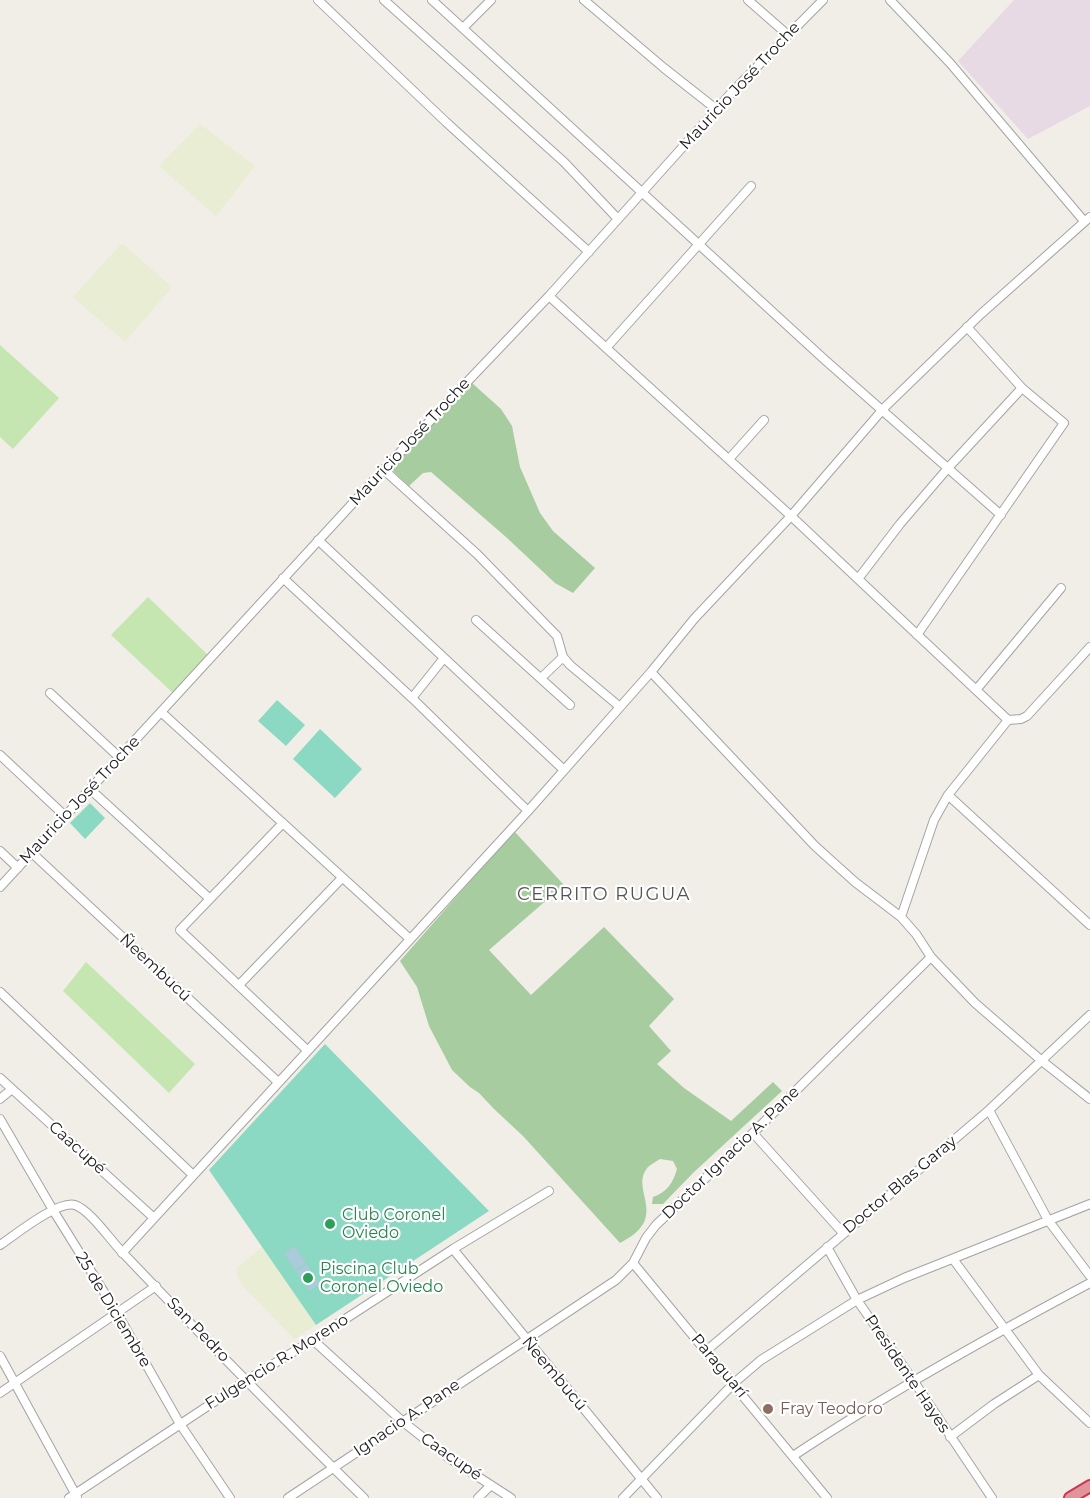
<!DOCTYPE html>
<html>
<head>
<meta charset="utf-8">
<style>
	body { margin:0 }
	canvas { display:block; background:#f0eee7 }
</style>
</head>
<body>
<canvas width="1090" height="1498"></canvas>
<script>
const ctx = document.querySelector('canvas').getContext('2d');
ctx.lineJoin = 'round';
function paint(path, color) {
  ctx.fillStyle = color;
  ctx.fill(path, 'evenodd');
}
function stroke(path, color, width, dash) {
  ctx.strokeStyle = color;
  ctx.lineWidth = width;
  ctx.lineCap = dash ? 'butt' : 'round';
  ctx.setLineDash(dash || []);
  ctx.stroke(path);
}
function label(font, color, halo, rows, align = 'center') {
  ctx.font = font + ' Montserrat,sans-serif';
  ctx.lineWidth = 4.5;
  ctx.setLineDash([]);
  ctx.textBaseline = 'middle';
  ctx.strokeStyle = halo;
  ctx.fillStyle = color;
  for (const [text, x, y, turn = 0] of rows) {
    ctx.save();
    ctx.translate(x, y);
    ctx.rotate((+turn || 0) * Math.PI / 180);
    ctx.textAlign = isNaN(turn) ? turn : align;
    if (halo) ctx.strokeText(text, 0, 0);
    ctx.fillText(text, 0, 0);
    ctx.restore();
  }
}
paint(new Path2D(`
	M1014,0h76v106l-62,33 -70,-78z`), '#e8dae4');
paint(new Path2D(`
	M200,124l55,42 -39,50 -57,-50z
	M122,243l50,44 -47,55 -52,-45z
	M262,1247l54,78 -22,14 -54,-56 -4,-14z`), '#e8edd4');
paint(new Path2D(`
	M0,345l59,53 -46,51 -13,-12z
	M148,597l60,58 -34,39 -63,-59z
	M86,962l109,102 -26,29 -106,-102z`), '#c5e6b1');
paint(new Path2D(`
	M472,383l29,26 11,17 8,41 20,46 13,18 42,37 -22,25 -18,-10 -49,-46 -75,-65 -8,1 -14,13 -19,-18z
	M514,831l50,54 -75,65 42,45 73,-68 70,72 -25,27 22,25 -14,13 27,24 47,33 42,-39 9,9 -89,82 -30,31h-11l1,-7c14,-5 20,-14 24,-28l-4,-8 -13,-2c-4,3 -9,5 -12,8 -20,23 24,50 -28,76l-97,-107 -29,-27 -15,-16 -9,-6 -18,-17 -23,-44 -12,-39 -17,-26z`), '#a7cc9f');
paint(new Path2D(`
	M277,700l28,25 -19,21 -28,-25z
	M320,729l42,40 -27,29 -42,-39z
	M90,803l15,15 -20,21 -15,-16z
	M325,1044l164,167 -173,114 -107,-155z`), '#8bd8c3');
paint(new Path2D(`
	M295,1246l11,17 -11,7 -11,-17z
	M307,1264l13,20 -10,7 -14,-20z`), '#abcada');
const minor = new Path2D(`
	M318,0l128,122 143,130
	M384,0l180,162 54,57
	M432,0l393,360 176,155
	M584,0l80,68 52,41
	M748,0l40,35
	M890,0l60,63 134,158
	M463,28l28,-28
	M549,296l242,220 217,204 -60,75 -14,25 -33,97
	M606,348l145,-162
	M729,459l35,-39
	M383,469l94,85 80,82 6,21 7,8 50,42
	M318,540l246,230
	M283,578l129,120 116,113
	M858,579l42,-55 48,-56 74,-80
	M476,620l94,85
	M917,635l147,-212 -42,-35 -55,-61
	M651,672l164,174 40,36 46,35 15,17 15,23 44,46 67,58 48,38
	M541,678l22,-21
	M976,690l85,-102
	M50,693l69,64
	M412,698l32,-40
	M161,712l249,227
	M1008,720l13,-1 6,-3 63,-69
	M0,755l65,61
	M90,789l120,110
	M948,795l142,130
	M283,823l-103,107 127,120
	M0,851l18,17
	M32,853l246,229
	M0,887l386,-420 163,-171 184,-205 90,-91
	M239,985l103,-107
	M0,992l193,183
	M0,1078l154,140
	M0,1099l12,-10
	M989,1110l59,110 42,56
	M0,1119l53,91 64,103 63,111 50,74
	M753,1133l90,100
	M0,1245c15,-10 58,-45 75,-40 15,5 36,36 48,48 79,83 159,165 241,245
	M827,1247l30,53 56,80 79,118
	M453,1249l204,249
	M122,1253l406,-442 123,-139 43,-53 97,-103 93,-108 97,-94 109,-97
	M953,1259l86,116 51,48
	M633,1263l194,235
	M313,1340l89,81 47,37 62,40
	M706,1351l283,-241 101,-95
	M0,1356l77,141
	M0,1393l156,-107
	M950,1437l44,-33 45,-29
	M793,1456c95,-63 195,-119 297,-173
	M69,1498l178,-118 66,-40 140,-91 96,-58
	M288,1498l328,-218 17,-17 13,-25 10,-13 97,-92 178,-176
	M478,1498l13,-13
	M623,1498l111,-115 27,-23 96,-60 47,-22 186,-74`);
const highway = new Path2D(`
	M1070,1498l20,-12`);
stroke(minor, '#a4a4a4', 10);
stroke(highway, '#ce3458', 14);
stroke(minor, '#fff', 8);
stroke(highway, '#e1959b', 10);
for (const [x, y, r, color] of [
	[330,1224,6,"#2e9e5b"],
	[308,1278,6,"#2e9e5b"],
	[768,1409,6,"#8d6e63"]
]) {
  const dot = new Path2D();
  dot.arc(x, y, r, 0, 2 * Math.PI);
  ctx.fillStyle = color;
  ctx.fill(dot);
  stroke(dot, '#fff', 2);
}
label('16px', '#202020', '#fff', [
	["Mauricio José Troche",740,86,-47],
	["Mauricio José Troche",410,442,-47],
	["Mauricio José Troche",80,800,-47],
	["Ñeembucú",155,968,43],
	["Caacupé",77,1148,42],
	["Doctor Ignacio A. Pane",731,1153,-44],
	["Doctor Blas Garay",900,1185,-40],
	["25 de Diciembre",113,1310,59],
	["San Pedro",198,1330,46],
	["Fulgencio R. Moreno",277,1362,-32],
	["Paraguarí",719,1366,50],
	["Ñeembucú",554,1374,50],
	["Presidente Hayes",907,1374,56],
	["Ignacio A. Pane",407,1418,-34],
	["Caacupé",451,1457,35]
]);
label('16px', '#27864d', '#fff', [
	["Club Coronel",342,1215],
	["Oviedo",342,1233],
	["Piscina Club",320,1269],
	["Coronel Oviedo",320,1287]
], 'left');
label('16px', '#785e54', '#fff', [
	["Fray Teodoro",780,1409]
], 'left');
ctx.letterSpacing = '1.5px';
label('18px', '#535353', '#fff', [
	["CERRITO RUGUA",604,895]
]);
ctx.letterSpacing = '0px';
</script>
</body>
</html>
